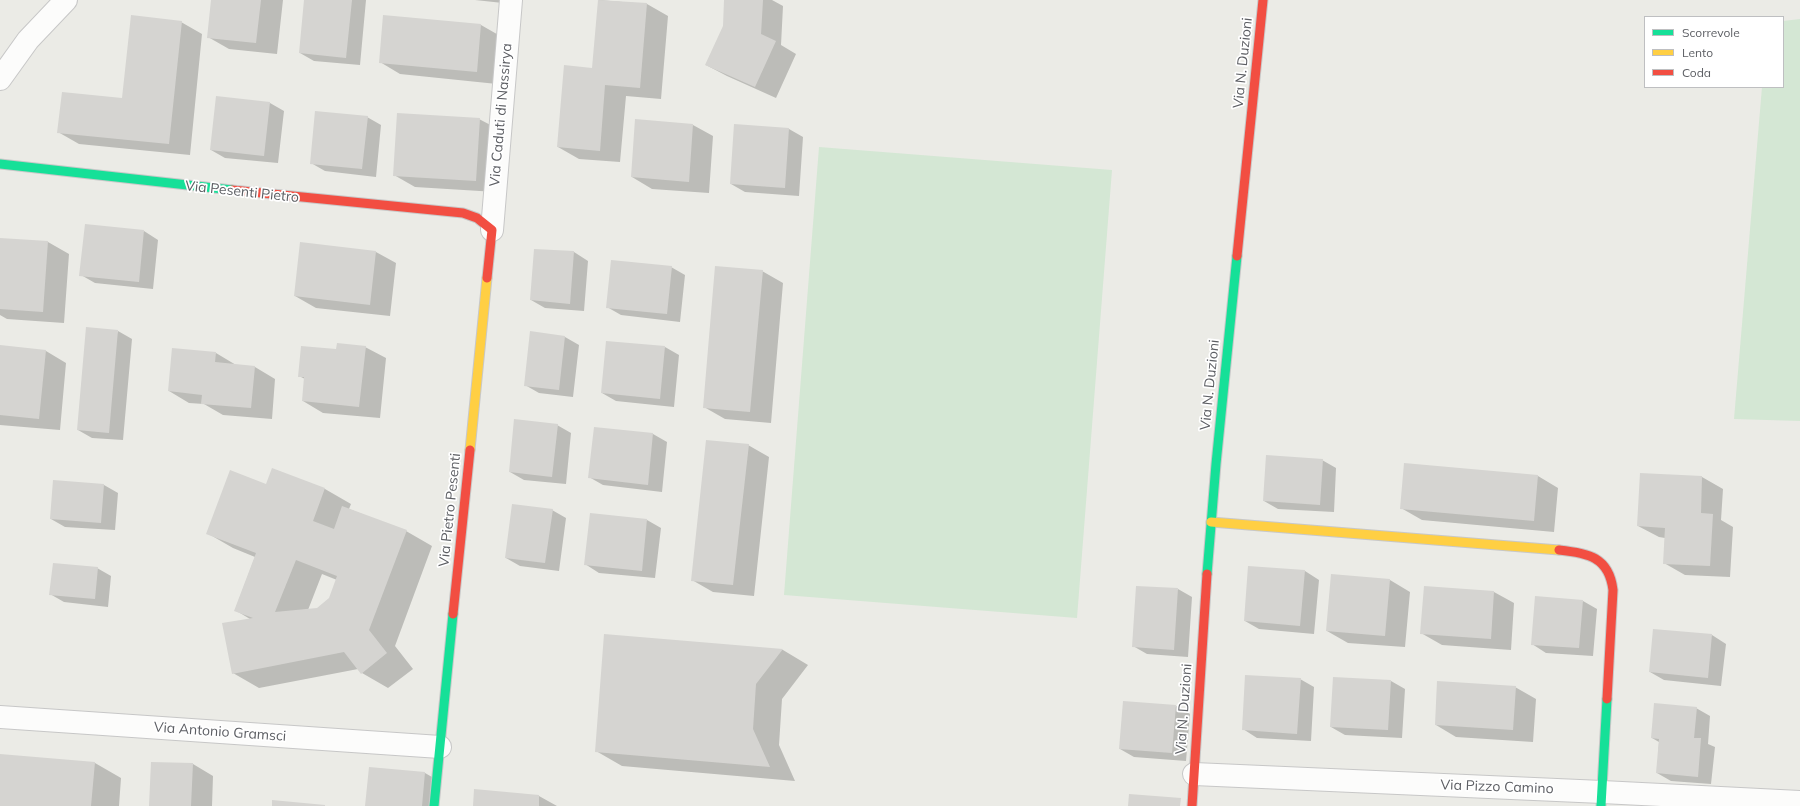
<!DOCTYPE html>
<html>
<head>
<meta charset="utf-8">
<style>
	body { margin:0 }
	#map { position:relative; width:1800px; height:806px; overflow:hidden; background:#ebebe6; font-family:Mulish,sans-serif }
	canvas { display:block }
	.legend { position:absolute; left:1644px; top:16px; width:140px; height:72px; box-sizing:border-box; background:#fff; border:1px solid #bebfc1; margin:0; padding:5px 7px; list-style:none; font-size:12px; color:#5c5e63 }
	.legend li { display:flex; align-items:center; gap:8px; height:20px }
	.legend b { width:20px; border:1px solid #bebfc1 }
</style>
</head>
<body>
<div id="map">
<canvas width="1800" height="806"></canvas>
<ul class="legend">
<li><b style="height:5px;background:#16e098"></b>Scorrevole</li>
<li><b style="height:5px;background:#ffcf43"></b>Lento</li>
<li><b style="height:5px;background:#f24e42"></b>Coda</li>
</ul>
</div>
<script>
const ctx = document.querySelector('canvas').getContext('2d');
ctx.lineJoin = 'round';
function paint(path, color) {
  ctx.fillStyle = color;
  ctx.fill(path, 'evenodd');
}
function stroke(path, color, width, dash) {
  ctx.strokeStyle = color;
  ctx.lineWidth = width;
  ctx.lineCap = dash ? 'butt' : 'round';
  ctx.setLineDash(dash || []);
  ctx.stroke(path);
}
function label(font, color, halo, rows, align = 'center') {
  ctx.font = font + ' Mulish,sans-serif';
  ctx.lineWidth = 3.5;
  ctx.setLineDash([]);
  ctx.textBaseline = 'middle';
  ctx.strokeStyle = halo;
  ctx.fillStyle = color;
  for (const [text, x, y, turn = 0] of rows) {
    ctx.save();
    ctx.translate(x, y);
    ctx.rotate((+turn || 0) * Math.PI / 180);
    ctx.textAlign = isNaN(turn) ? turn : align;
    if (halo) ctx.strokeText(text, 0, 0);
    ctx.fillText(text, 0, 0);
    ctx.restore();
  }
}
paint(new Path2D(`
	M1800,19v402l-66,-2 28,-332h21v-66z
	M819,147l293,23 -35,448 -293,-23z`), '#d4e7d4');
paint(new Path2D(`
	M212,0h71l-6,54 -48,-5 -21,-12z
	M305,0h61l-6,65 -46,-4 -14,-8z
	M475,0h29l-1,3z
	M599,0l48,4 21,12 -7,83 -35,-3 -6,66 -41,-3 -21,-12 35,-78z
	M725,0h47l11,6 -2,39 15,9 -20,44 -49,-22 -21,-11 18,-39z
	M384,16l97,9 21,12 -5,47 -97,-10 -20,-12z
	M181,22l21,12 -12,121 -111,-11 -21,-12 65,-33z
	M270,103l14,8 -6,52 -53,-5 -14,-8z
	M367,117l14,8 -5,52 -51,-6 -14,-8z
	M479,119l21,11 -4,62 -81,-5 -21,-12z
	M693,125l20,11 -4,57 -57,-4 -20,-12z
	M735,126l54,3 14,8 -4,59 -54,-4 -14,-8z
	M144,231l14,9 -5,49 -58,-6 -14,-8z
	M0,239l48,3 21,12 -5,69 -57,-4 -7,-4z
	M535,250l39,2 14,9 -4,50 -39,-3 -14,-8z
	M376,252l20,11 -6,53 -74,-8 -21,-12z
	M671,267l14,8 -5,47 -59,-7 -14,-8z
	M762,271l21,12 -12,140 -46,-4 -21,-12z
	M118,331l14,8 -9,101 -31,-2 -14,-8z
	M531,333l34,4 14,8 -6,52 -34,-4 -14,-8z
	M0,346l46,5 20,12 -6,67 -60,-5z
	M365,347l21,11 -6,60 -57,-5 -20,-12 2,-22 -6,-3 38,-26z
	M665,347l14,8 -5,52 -58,-6 -14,-8z
	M216,353l20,12 19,2 20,12 -3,40 -49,-4 -19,-11 -15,-1 -20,-12z
	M557,425l14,8 -5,51 -42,-4 -14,-8z
	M595,428l58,6 14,8 -5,50 -59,-7 -14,-8z
	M748,445l21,12 -15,139 -41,-4 -21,-12z
	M1322,460l14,8 -2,44 -56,-3 -14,-8z
	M273,469l52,20 26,15 -2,5 57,22 26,15 -37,100 18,23 -25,19 -26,-15 -4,-4 -99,19 -26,-15 17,-54 -15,-9 20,-53 -22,-9 -26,-15 60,-48zM322,574l15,6 -7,18 -13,11 -9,1z
	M1641,474l61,3 21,12 -2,31 12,7 -3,50 -45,-2 -21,-12 1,-25 -6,-1 -21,-11z
	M1538,476l20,12 -4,44 -132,-12 -21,-12z
	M104,485l14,8 -3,37 -50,-3 -14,-8z
	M552,510l14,8 -7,53 -39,-5 -14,-8z
	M647,520l14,8 -6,50 -56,-5 -14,-9z
	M97,568l14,8 -3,31 -44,-5 -14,-8z
	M1305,571l14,9 -5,54 -55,-5 -14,-8z
	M1390,580l20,12 -5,55 -57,-4 -21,-12z
	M1178,589l14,8 -4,60 -41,-3 -14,-8z
	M1494,592l20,11 -3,47 -69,-5 -21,-12z
	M1583,601l14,8 -4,47 -47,-3 -14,-9z
	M605,635l178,15 25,15 -26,34 -3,46 16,36 -173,-15 -26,-15z
	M1712,635l14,9 -5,42 -57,-6 -14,-8z
	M1300,679l14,8 -3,54 -54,-3 -14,-9z
	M1391,681l14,8 -3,49 -57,-3 -14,-8z
	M1515,687l21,12 -3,43 -77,-5 -20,-12z
	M1176,706l14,8 -4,47 -52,-4 -14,-8z
	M1696,708l14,8 -2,28 7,3 -4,37 -40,-3 -14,-8 2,-31 -7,-4z
	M0,755l95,8 26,15 -2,28h-119z
	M193,764l20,12 -1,30h-62z
	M370,769l55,4 14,8 -2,25h-71z
	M475,790l64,6 18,10h-83z`), '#0003');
paint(new Path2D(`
	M211,0h50l-5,43 -49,-5z
	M304,0h48l-6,58 -47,-5z
	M598,0l49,3 -7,85 -35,-3 -5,66 -43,-4 7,-82 28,3z
	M724,0h39l-2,34 15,7 -21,46 -50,-22 18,-39z
	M131,15l51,6 -13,123 -112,-11 5,-41 60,6z
	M383,15l98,9 -4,48 -98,-9z
	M216,96l54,6 -6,54 -54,-6z
	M315,111l53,5 -6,53 -52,-5z
	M397,113l83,5 -4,63 -83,-5z
	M635,119l58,5 -4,58 -58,-5z
	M734,124l55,4 -4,60 -55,-4z
	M85,224l59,6 -5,52 -60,-6z
	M0,238l48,3 -5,71 -43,-3z
	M300,242l76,9 -6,54 -76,-9z
	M534,249l40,2 -4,53 -40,-4z
	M611,260l61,6 -5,48 -61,-6z
	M715,266l48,4 -13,142 -47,-4z
	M86,327l32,3 -9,103 -32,-3z
	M530,331l35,5 -6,54 -35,-4z
	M606,341l59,5 -5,53 -59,-6z
	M337,343l29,3 -7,61 -57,-6 2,-24h-6l3,-31 35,3z
	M0,345l46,5 -7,69 -39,-4z
	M172,348l44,4 -1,10 40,4 -4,42 -50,-4 1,-9 -34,-4z
	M514,419l44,5 -6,53 -43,-5z
	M594,427l59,6 -5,52 -60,-7z
	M706,440l43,4 -16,141 -42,-4z
	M1266,455l57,4 -3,46 -57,-4z
	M1404,463l134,12 -4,46 -134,-12z
	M272,468l53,20 -12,33 21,8 8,-23 65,24 -38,100 18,23 -26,21 -17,-22 -112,22 -10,-51 31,-5 -19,-7 22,-58 -50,-19 24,-64 36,14zM296,560l41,16 -8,22 -12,10 -42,4z
	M1640,473l62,3 -1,37 12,1 -3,52 -47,-2 2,-36 -28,-2z
	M53,480l51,4 -3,39 -51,-4z
	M512,504l41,5 -8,54 -40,-5z
	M590,513l57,6 -5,52 -58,-6z
	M53,563l45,4 -3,32 -46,-4z
	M1248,566l57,4 -5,56 -56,-5z
	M1331,574l59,5 -5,57 -59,-5z
	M1136,586l42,2 -4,62 -42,-3z
	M1424,586l70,5 -3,48 -71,-5z
	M1535,596l48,4 -4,48 -48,-3z
	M1653,629l59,5 -4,44 -59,-6z
	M604,634l179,15 -27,35 -3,45 17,38 -175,-15z
	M1245,675l56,3 -4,56 -55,-4z
	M1333,677l58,3 -3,50 -58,-3z
	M1437,681l79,5 -3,44 -78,-5z
	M1123,701l53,4 -4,48 -53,-4z
	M1654,703l43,4 -3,31h7l-3,39 -42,-4 3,-34 -8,-1z
	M0,754l95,8 -4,44h-91z
	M151,762l42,1 -2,43h-42z
	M369,767l56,5 -3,34h-57z
	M474,789l65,6v11h-66z
	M1129,794l52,4 -1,8h-52z
	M272,800l53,5v1h-53z`), '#d5d4d1');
const street = new Path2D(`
	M0,79l28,-39 38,-40
	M492,230l19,-230
	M0,717l440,30
	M1194,774l408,18 198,10`);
const fast = new Path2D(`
	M0,164l232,26
	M1207,574l9,-110 21,-208
	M434,806l19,-192
	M1601,806l6,-107`);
const slow = new Path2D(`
	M470,450l17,-172
	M1211,522l348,28`);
const jam = new Path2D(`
	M232,190l231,23 14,5 15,12 -5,48
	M1237,256l26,-256
	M1559,550c29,3 50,7 54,40l-6,109
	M453,614l17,-164
	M1192,806l15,-232`);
stroke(street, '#c7c7c7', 24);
stroke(fast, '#c8c8c8', 11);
stroke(slow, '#c8c8c8', 11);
stroke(jam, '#c8c8c8', 11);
stroke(street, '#fcfcfb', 22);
stroke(fast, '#16e098', 9);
stroke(slow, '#ffcf43', 9);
stroke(jam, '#f24e42', 9);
label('14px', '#5c5e63', '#fff', [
	["Via N. Duzioni",1243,63,-84],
	["Via Caduti di Nassirya",501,115,-85],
	["Via Pesenti Pietro",242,192,6],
	["Via N. Duzioni",1210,385,-84],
	["Via Pietro Pesenti",450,510,-84],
	["Via N. Duzioni",1184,709,-86],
	["Via Antonio Gramsci",220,732,4],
	["Via Pizzo Camino",1497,787,2]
]);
</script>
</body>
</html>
